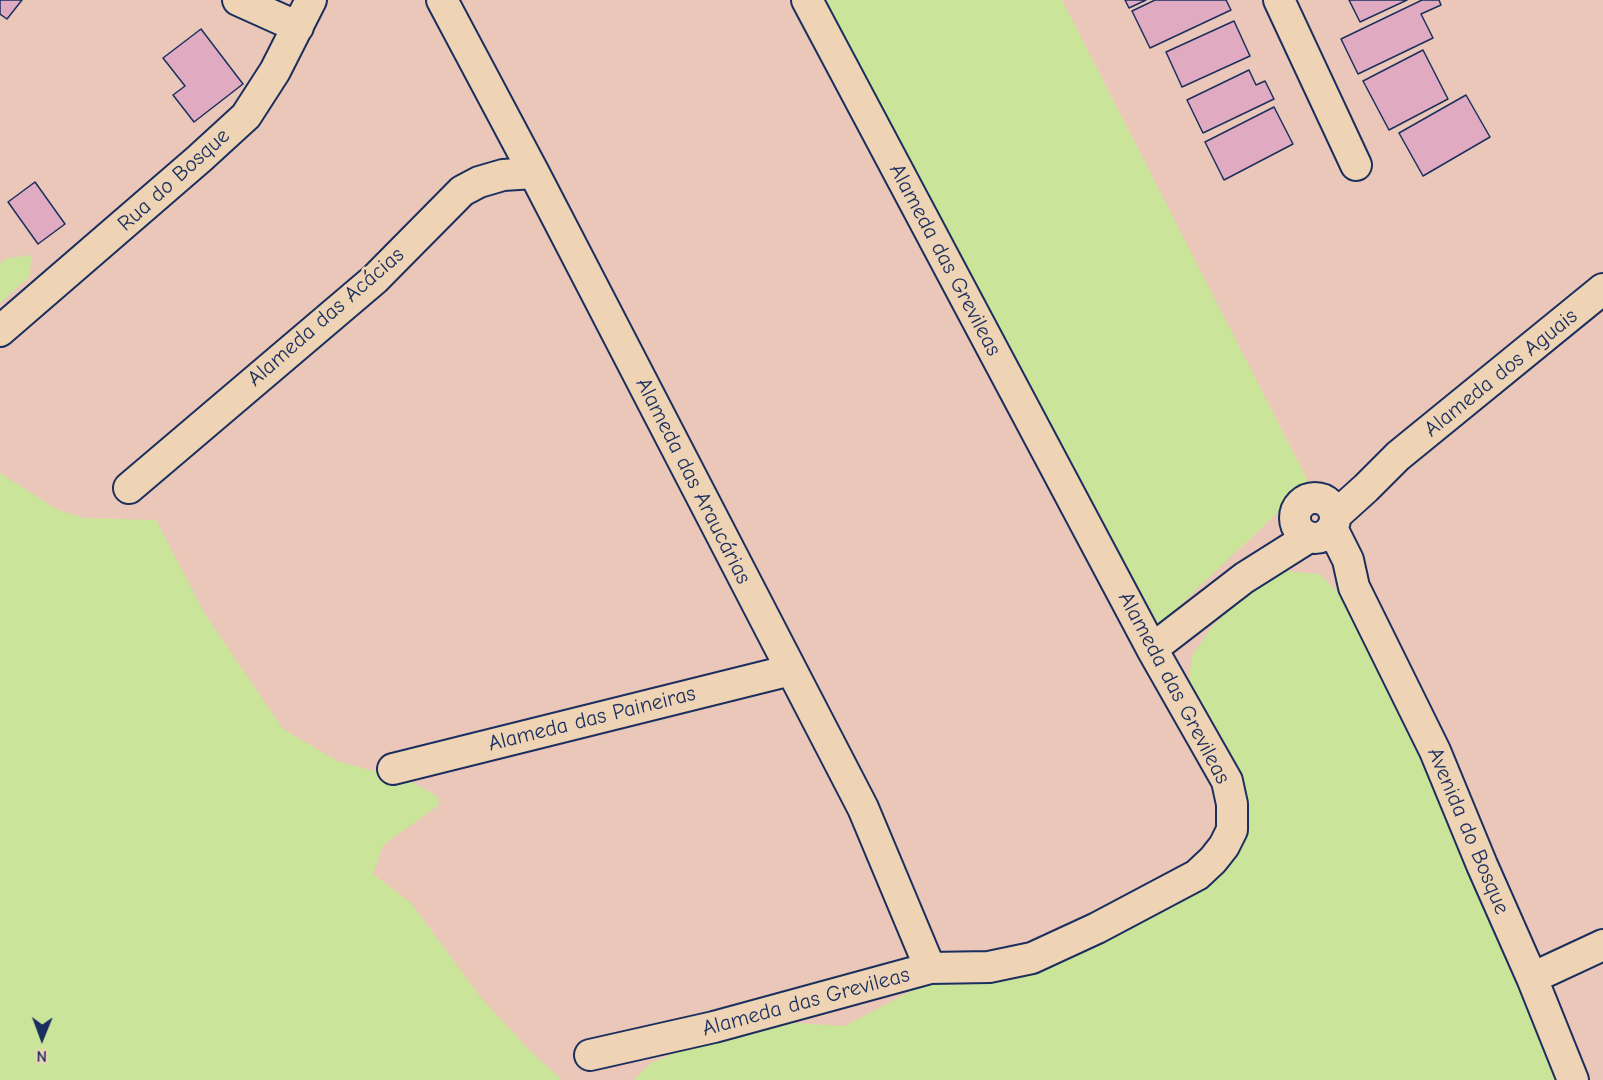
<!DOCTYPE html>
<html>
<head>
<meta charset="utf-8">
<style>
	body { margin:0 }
	#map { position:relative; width:1603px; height:1080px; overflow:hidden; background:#eac7b9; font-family:"Comic Neue",sans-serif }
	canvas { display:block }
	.north { position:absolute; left:12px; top:1008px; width:60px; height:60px; -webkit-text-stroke:4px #eed4b5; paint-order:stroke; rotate:181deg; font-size:16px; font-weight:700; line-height:24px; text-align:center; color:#1b2f5e }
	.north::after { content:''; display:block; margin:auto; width:21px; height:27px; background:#1b2f5e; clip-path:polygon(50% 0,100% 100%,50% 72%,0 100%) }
</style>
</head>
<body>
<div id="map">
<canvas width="1603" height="1080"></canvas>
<div class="north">N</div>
</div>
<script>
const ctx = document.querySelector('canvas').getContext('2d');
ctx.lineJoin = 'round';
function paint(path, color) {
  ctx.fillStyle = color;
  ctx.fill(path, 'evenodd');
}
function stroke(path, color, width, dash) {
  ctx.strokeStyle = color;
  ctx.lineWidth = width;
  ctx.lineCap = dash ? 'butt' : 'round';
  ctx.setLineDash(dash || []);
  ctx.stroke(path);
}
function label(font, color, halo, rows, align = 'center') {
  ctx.font = font + ' "Comic Neue",sans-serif';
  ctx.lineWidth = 6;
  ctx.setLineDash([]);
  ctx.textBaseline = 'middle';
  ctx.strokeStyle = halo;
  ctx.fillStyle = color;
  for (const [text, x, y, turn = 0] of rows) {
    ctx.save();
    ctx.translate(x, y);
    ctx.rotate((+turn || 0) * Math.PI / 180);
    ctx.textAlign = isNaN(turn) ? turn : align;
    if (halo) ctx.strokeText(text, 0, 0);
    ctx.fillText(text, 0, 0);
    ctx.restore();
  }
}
paint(new Path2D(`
	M825,0h237l247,483 -150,142z
	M32,255l-3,22 -29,26v-40l8,-5z
	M0,473l58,37 26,8 72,2 49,94 78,115 54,32 75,21 26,15 1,8 -56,40 -10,29 38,29 71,96 49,53 31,28h-562z
	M1285,571l35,3 41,42 41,80 157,384h-925l17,-17 64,-27 62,-14 68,4 68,-36 57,-22 158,-44 104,-91 8,-48 -3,-21 -48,-85 3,-23 19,-28 40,-40z`), '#cae49a');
const building = new Path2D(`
	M0,0h22l-15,19 -7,-5z
	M1125,0h21l-17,8z
	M1155,0h71l5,10 -81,38 -18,-37z
	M1349,0h58l-47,22z
	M1422,0h17l2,5 -20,9 12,24 -75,36 -17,-35z
	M1234,21l16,35 -68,31 -16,-35z
	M201,29l42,55 -49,38 -21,-27 12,-9 -22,-28z
	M1423,50l25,49 -59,31 -26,-49z
	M1249,70l7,15 9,-4 9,18 -71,34 -16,-33z
	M1466,95l24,42 -67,39 -24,-43z
	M1274,107l19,37 -69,36 -19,-38z
	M35,182l30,42 -27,20 -30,-42z`);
paint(building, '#e0aac1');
stroke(building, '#1b2f5e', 1.5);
const minor = new Path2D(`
	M238,0l60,27
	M442,0l92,173 329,635 67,160
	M1279,0l77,165
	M0,331l199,-172 47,-43 29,-45 36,-71
	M129,488l246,-209 87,-88 17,-9 24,-7 31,-2
	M1295 518a20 20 0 1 1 40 0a20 20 0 1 1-40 0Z
	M1335,516l31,-28 32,-32 205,-167
	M1332,528l16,32 6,27 81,164 47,114 50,113 41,102
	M1152,649l92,-71 65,-41
	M393,769l398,-99
	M1532,978l71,-33
	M590,1055l124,-28 216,-59 59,-1 43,-9 65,-30 100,-53 16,-15 11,-14 8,-16v-26l-5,-23 -75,-132 -345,-649`);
stroke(minor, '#1b2f5e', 34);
stroke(minor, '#eed4b5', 30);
label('22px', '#1b2f5e', '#eed4b5', [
	["Rua do Bosque",174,180,-42],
	["Alameda das Grevileas",945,260,62],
	["Alameda das Acácias",326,317,-41],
	["Alameda dos Aguais",1501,373,-39],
	["Alameda das Araucárias",693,481,63],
	["Alameda das Grevileas",1174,688,62],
	["Alameda das Paineiras",592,719,-14],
	["Avenida do Bosque",1468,831,67],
	["Alameda das Grevileas",806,1002,-15]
]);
</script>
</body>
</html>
